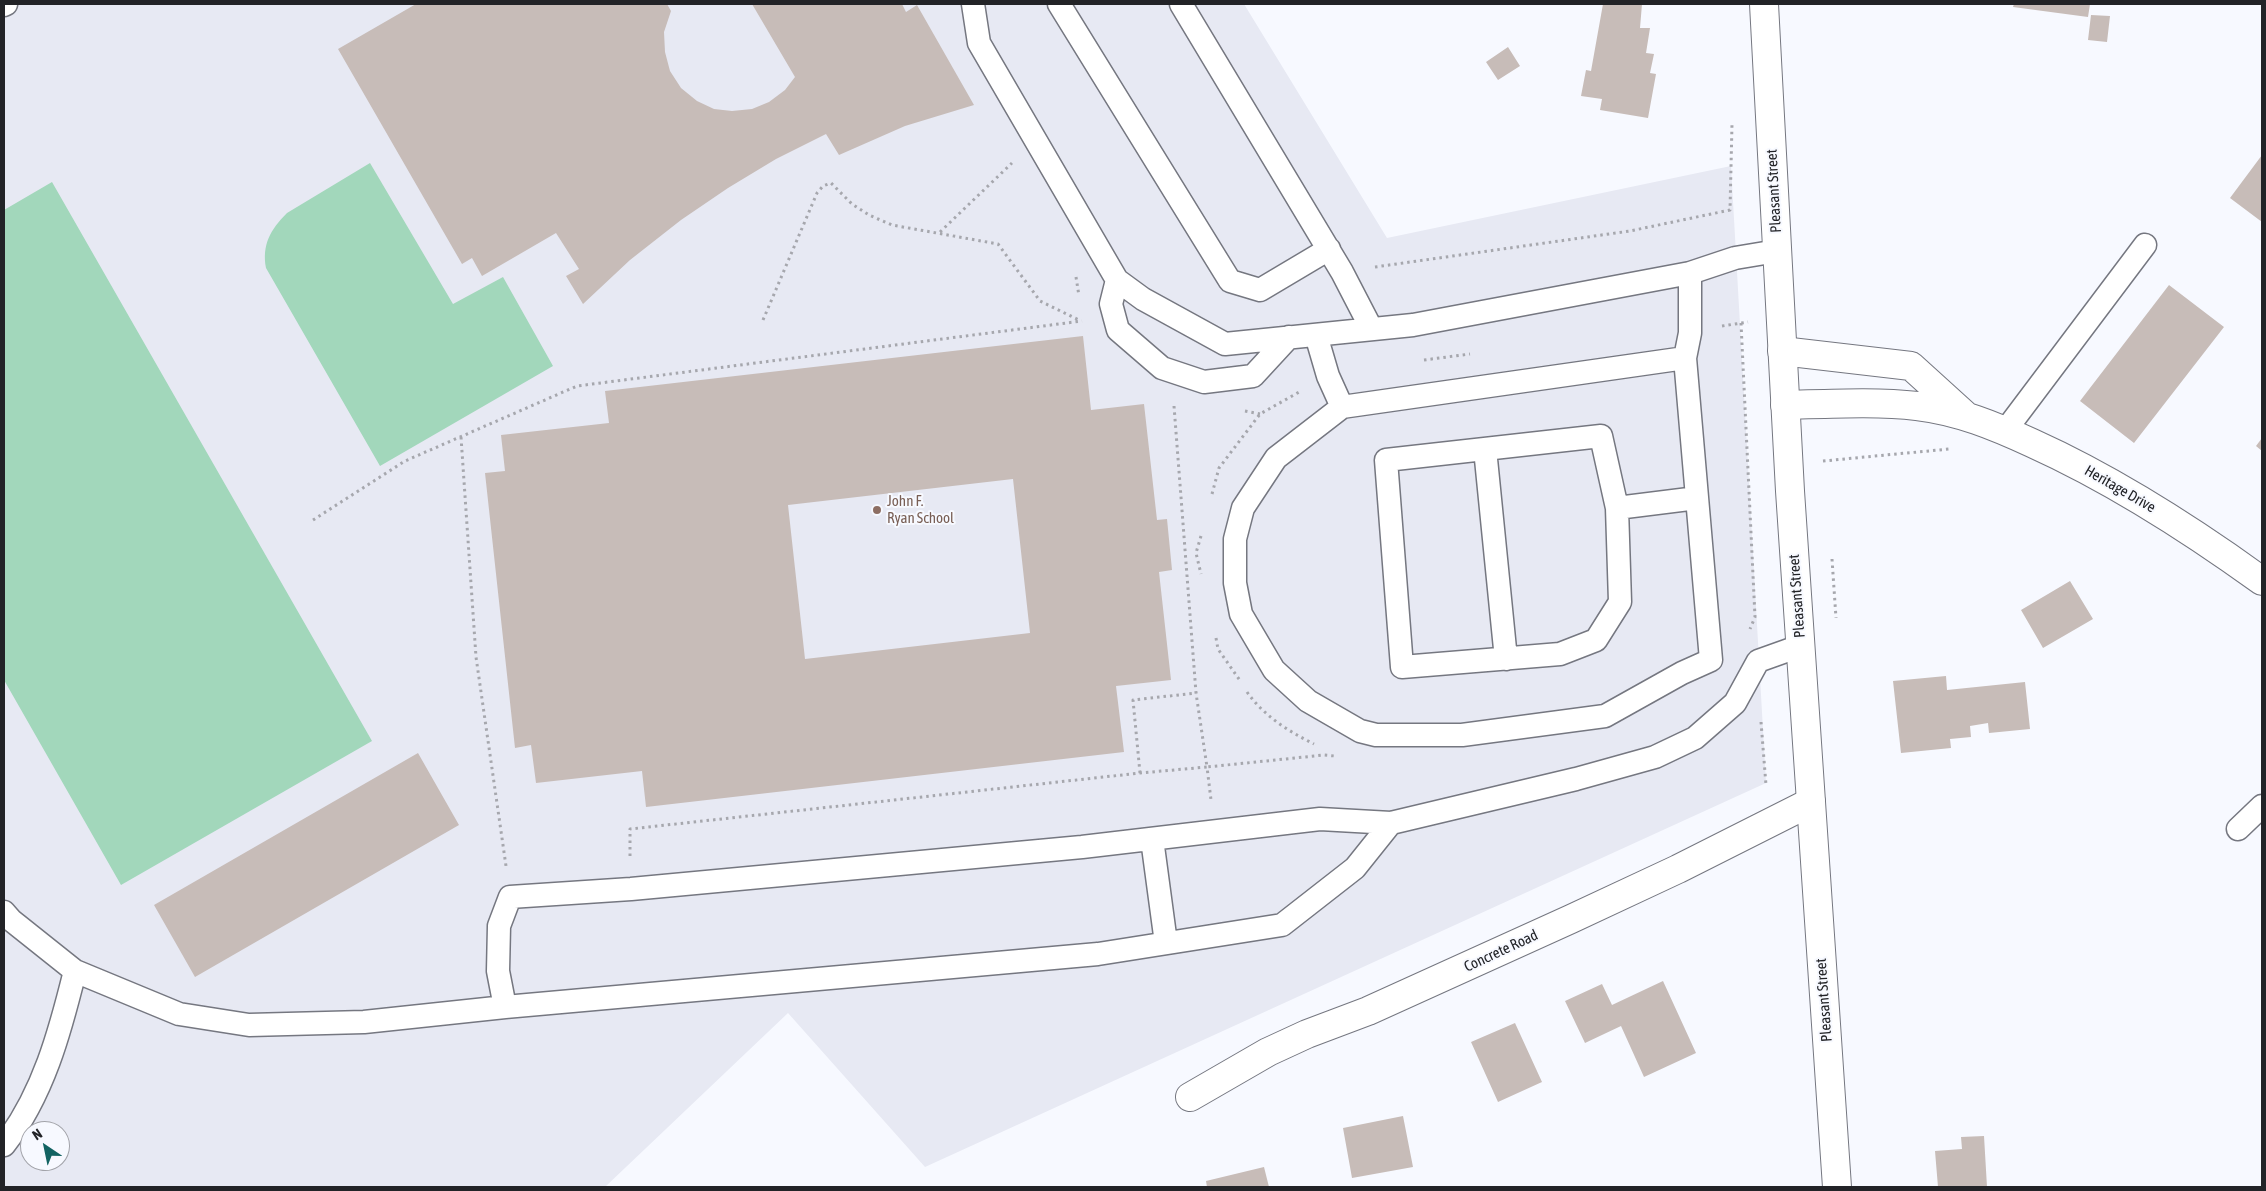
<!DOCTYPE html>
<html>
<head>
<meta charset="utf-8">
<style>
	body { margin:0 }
	#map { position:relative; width:2266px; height:1191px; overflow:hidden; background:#f7f9ff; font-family:"Asap Condensed",sans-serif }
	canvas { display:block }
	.frame { position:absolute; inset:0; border:5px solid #222327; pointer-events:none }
	.north { position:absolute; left:20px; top:1121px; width:50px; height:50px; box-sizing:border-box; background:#f7f9ff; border:1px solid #a2a3a9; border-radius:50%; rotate:326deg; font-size:14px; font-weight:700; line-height:20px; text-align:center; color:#222327 }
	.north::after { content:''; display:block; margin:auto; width:18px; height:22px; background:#126362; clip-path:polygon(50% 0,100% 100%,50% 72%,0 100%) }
</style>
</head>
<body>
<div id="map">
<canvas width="2266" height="1191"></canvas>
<div class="frame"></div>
<div class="north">N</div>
</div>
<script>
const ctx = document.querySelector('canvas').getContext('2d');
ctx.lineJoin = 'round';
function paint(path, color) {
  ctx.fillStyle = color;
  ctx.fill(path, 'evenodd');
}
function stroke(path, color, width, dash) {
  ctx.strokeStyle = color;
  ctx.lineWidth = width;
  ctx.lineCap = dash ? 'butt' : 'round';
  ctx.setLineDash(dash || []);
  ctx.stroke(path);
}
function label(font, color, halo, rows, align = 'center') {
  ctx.font = font + ' "Asap Condensed",sans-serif';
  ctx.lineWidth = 4;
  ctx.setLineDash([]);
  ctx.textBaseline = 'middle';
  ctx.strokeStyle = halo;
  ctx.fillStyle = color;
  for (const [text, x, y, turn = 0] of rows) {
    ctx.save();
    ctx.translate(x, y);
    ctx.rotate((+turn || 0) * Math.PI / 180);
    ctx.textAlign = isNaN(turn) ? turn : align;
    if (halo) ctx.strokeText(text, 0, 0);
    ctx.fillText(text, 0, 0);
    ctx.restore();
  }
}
paint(new Path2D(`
	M4,4h1240l143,234 344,-72 35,617 -841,384 -137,-154 -183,174h-601zM30,1131h30v30h-30z`), '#e7e9f3');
paint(new Path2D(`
	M370,163l83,141 50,-27 50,89 -173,100 -114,-198c-4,-23 4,-38 21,-55z
	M52,182l320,559 -251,144 -117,-205v-470z`), '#a2d7bb');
paint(new Path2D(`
	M416,4h251l4,7 -7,21 1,20 5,19 11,17 16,13 17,8 18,2 20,-2 17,-7 16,-12 10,-13 -43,-73h150l4,8 11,-7 57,100 -69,21 -66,29 -13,-21 -50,25 -48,29 -47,32 -51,40 -47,44 -17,-28 13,-7 -23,-36 -74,43 -10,-18 -10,6 -124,-215z
	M1603,4h39l-2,24h10l-4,25 8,1 -4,19 6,1 -8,44 -48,-8 2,-11 -21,-3 5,-26 5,1z
	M2014,4h76l-2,13 -75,-10z
	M2091,15l19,1 -3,26 -19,-2z
	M1508,47l12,19 -22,14 -12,-18z
	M2262,155v67l-32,-24z
	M2169,285l55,42 -90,116 -54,-42z
	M1083,336l8,74 53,-6 13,116 10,-1 5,51 -13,2 12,108 -55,6 8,66 -478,55 -4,-36 -106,12 -5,-38 -16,3 -30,-275 20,-2 -4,-36 108,-12 -4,-32zM1013,479l17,154 -225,26 -17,-154z
	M2262,438v13l-6,-5z
	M2070,581l23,38 -50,29 -22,-38z
	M1946,676l1,14 78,-8 5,47 -41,4 -1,-10 -18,3 1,11 -21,2 1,9 -50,5 -8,-72z
	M418,753l41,72 -264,152 -41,-72z
	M1663,981l33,72 -52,24 -23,-51 -36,17 -20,-42 37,-17 10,21z
	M1515,1023l27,59 -44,20 -27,-60z
	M1403,1116l10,51 -61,11 -9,-50z
	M1984,1136l3,51h-49l-3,-36 27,-2 -1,-12z
	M1264,1167l5,20h-62l-1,-6z`), '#c7bcb8');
const lane = new Path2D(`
	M973,4l6,39 138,237 26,19 82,45 188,-19 277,-52
	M1059,4l171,277 30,9 69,-41
	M1181,4l161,268 29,56
	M4,5l2,-1
	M1117,280l-6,24 7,26 44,38 42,14 49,-6 36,-39
	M1316,335l12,41 14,31
	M1685,358l-343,49 -66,51 -33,50 -8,31v44l6,31 33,56 34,31 52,30 16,4h86l143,-19 77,-43 29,-13 -26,-302 5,-25v-60l45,-15 42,-7
	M2005,431l140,-186
	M1601,436l16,72 3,94 -24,38 -36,14 -158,13 -16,-207z
	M1485,449l21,210
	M1617,508l80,-10
	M1391,823l-36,45 -73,57 -184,29 -593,53 -7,-36 1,-45 11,-29 121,-8 451,-42 238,-28 71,4 185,-44 79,-22 40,-19 40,-35 23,-42 42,-15
	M2238,829l24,-23
	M1152,839l14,104
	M4,912l7,8 64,51 104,43 70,11 115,-3 141,-15
	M4,1145c39,-50 56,-113 71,-174`);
const street = new Path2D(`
	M1782,351l129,15 54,49
	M1785,405c41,-1 92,-4 132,1 42,5 78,20 115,37 82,37 158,86 230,138
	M1190,1097l78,-45 39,-18 61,-23 203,-92 107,-50 133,-67`);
const secondary = new Path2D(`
	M1764,4l26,487 47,696`);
stroke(lane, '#757780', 25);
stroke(street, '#757780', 30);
stroke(secondary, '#757780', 30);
stroke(new Path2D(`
	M940,232l72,-69
	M1375,267l255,-36 100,-21 2,-86
	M1076,277l3,19
	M763,320l54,-127 6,-7 8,-3 21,21 17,11 23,10 106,19 42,57 41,20
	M1741,323l14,294 -5,12
	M1722,326l26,-4
	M1424,360l46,-6
	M1174,406l22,287 11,74 117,-12 11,1
	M1245,411l15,3
	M461,437l15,220 30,209
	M1823,461l126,-12
	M1212,494l7,-26 41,-54 41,-23
	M313,520l92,-59 172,-75 505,-65
	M1201,536l-5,17 5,21
	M1832,559l4,59
	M1216,638l2,11 23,33
	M1247,692c17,24 41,39 67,52
	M1761,722l5,63
	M1140,773l-7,-73 63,-7
	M630,856v-27l510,-56 67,-6 4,33`), '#a6a7ad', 3, [2.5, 4]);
stroke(lane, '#fff', 22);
stroke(street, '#fff', 28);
stroke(secondary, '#fff', 28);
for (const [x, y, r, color] of [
	[877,510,5,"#8d6e63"]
]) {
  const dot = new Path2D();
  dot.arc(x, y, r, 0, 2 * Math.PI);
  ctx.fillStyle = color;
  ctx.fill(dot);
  stroke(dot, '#f7f9ff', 2);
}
label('15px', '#222327', '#f7f9ff', [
	["Pleasant Street",1774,191,-93],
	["Heritage Drive",2120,489,30],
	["Pleasant Street",1797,596,-94],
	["Concrete Road",1501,951,-25],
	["Pleasant Street",1824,1000,-94]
]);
label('15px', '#785e54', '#f7f9ff', [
	["John F.",887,501],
	["Ryan School",887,518]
], 'left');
</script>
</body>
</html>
